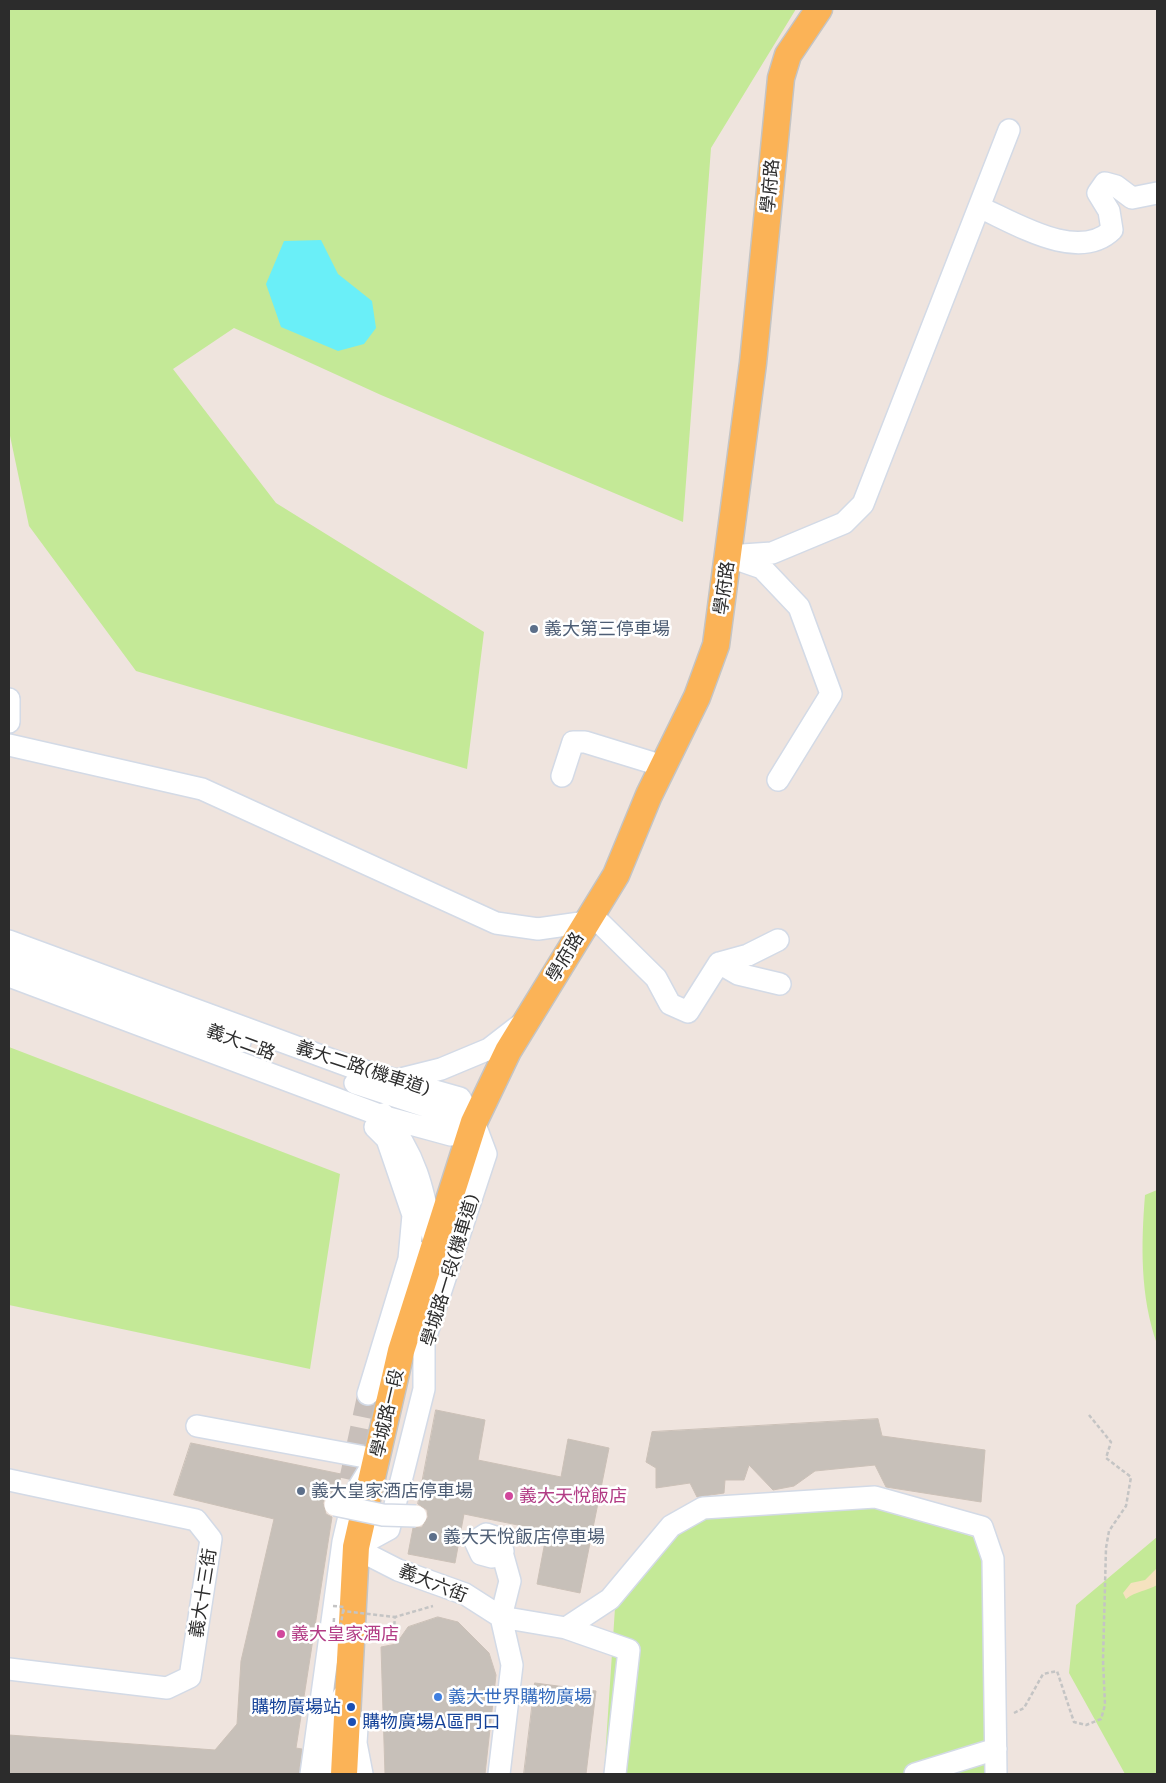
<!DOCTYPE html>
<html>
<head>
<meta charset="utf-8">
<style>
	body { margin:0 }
	#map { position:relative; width:1166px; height:1783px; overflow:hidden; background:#efe4de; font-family:Commissioner,sans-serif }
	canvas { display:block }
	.frame { position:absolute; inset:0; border:10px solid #2c2c2c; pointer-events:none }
</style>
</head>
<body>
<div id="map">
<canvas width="1166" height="1783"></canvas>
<div class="frame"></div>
</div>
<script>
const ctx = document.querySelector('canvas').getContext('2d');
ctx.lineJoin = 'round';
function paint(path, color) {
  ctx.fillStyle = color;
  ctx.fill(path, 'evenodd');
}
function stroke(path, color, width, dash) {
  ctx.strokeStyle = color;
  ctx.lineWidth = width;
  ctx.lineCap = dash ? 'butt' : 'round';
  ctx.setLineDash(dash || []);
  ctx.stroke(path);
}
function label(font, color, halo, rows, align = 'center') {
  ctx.font = font + ' Commissioner,"Noto Sans TC",sans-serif';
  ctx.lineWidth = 5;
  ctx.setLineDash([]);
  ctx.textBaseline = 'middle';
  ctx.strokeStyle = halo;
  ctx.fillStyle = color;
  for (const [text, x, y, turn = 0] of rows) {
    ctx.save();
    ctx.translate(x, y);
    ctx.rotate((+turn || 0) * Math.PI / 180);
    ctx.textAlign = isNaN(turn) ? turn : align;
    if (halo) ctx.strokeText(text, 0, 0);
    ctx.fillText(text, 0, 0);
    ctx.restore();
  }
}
paint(new Path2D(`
	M9,9h787l-85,139 -28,374 -302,-127 -147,-67 -61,41 103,134 208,129 -17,137 -331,-98 -107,-145 -20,-95z
	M9,1047l331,127 -30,195 -301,-64z
	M1157,1190v154c-17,-48 -16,-99 -12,-149z
	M877,1507l100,31 7,22 4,214h-384l11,-166 61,-77 30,-17z
	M1157,1537v237h-32l-56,-101 7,-68z`), '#c4e997');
paint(new Path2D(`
	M1156,1569l1,16c-10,6 -21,6 -31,14l-3,-6 8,-10 14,-3z`), '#f5e2bf');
paint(new Path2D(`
	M321,240l17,34 34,27 4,27 -12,16 -26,7 -57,-24 -15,-43 18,-43z`), '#6aeff8');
const building = new Path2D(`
	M436,1410l49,10 -7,40 83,17 7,-38 41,9 -29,145 -43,-9 10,-53 -83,-17 -9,49 -47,-9 5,-26 9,-1 6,-10 -1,-7 -9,-6z
	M878,1419l4,17 103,14 -4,52 -95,-15 -11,-22 -60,6 -21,15 -21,4 -24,-25 -5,15h-19l-1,13 -27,4 -7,-14 -34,5v-20l-10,-6 6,-30z
	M191,1443l150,31 -3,19 -12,3 -3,7 3,11 6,3 -36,231 6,1 -3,25h-290v-39l206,15 22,-26 4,-63 33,-142 -100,-24z
	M438,1617l20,5 31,31 7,22 -11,99h-100l-4,-127 15,-3 12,-17z
	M535,1683l61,8 -10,83h-62z`);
paint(building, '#c7c0b9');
stroke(building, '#cbc0b7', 1);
stroke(new Path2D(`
	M343,1511l25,-117`), '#c8bfba', 21, [21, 11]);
const minor = new Path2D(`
	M979,207c36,16 99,56 133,23l-3,-19 -11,-18 7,-10 11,3 16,12 25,-5
	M728,556l44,-3 72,-30 19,-19 146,-374
	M736,559l26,9 37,39 32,87 -53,86
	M9,699v23
	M9,745l193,44 294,134 42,6 49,-7
	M562,776l11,-34h12l78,24
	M592,915l64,63 14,26 18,8 31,-49 19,11 42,10
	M9,941l345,127 106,30 14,24 12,32 -62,188v47l-35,140 -33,18
	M9,959l231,83
	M719,963l29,-8 30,-15
	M9,976l376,141 66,18 23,-13
	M397,1080l44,-11 48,-20 31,-24
	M355,1083l119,39
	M375,1127l12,12 26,76 -4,44
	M368,1394l41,-135 26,-11c-11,-54 -16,-90 -52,-134
	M197,1426l179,33 -22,36 -11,47
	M9,1480l187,40 15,19 -21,138 -23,11 -158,-19
	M566,1628l63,22 -14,124
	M357,1727l-1,16 6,31
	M311,1774l32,-232 55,28 67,24 36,23 65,11 44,-29 61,-73 32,-18 172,-11 107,30 11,32 3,215
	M329,1774l1,-41 13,-37
	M499,1774l13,-109 -11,-48 9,-36 -12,-43 -12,-4 -11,7 6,13 11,3 11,-6
	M915,1774l81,-25`);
const major = new Path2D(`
	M344,1774l12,-227 45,-196 73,-229 34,-71 108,-176 33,-80 48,-98 19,-52 37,-282 28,-285 7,-23 31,-46`);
stroke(minor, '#d3dae6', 24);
stroke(major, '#c4c4c4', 29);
stroke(new Path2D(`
	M371,1626l23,2 1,-11 38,-11
	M1014,1713l10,-5 19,-34 14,-3 17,51 12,3 15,-6 4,-14 -2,-45 3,-112 3,-17 17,-25 5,-29 -25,-19 5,-16 -22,-27
	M373,1718l11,2`), '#c4c4c4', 2.5, [4, 2.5]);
stroke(minor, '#fff', 21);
stroke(major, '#fbb357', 26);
const minorBridge = new Path2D(`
	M335,1505l48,10 33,1`);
stroke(minorBridge, '#d3dae6', 24, []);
stroke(new Path2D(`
	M333,1606l11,1 -1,4 52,6
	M334,1618l-1,17 6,1 4,-25`), '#c4c4c4', 2.5, [4, 2.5]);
stroke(minorBridge, '#fff', 21);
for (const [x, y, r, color] of [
	[534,629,5,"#5c6f8a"],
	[301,1491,5,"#5c6f8a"],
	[509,1496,5,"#d1479c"],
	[433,1537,5,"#5c6f8a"],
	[281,1634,5,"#d1479c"],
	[438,1697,5,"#3f7fe0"],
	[351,1707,5,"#1a4fb4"],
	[352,1722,5,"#1a4fb4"]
]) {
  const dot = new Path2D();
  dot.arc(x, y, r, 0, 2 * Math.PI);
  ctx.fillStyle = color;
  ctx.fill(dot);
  stroke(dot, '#fff', 2);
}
label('18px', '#2c2c2c', '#fff', [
	["學府路",770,186,-85],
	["學府路",724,588,-82],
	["學府路",565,957,-59],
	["義大二路",241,1042,20],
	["義大二路(機車道)",363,1068,18],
	["學城路一段(機車道)",450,1270,-73],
	["學城路一段",387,1413,-77],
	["義大六街",433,1583,22],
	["義大十三街",203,1593,-81]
]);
label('18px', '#4e5e75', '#fff', [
	["義大第三停車場",544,629],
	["義大皇家酒店停車場",311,1491],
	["義大天悅飯店停車場",443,1537]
], 'left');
label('18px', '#b23c85', '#fff', [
	["義大天悅飯店",519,1496],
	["義大皇家酒店",291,1634]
], 'left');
label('18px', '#366cbe', '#fff', [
	["義大世界購物廣場",448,1697]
], 'left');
label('18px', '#164399', '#fff', [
	["購物廣場站",341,1707],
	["購物廣場A區門口",362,1722,"left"]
], 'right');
</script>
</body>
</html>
